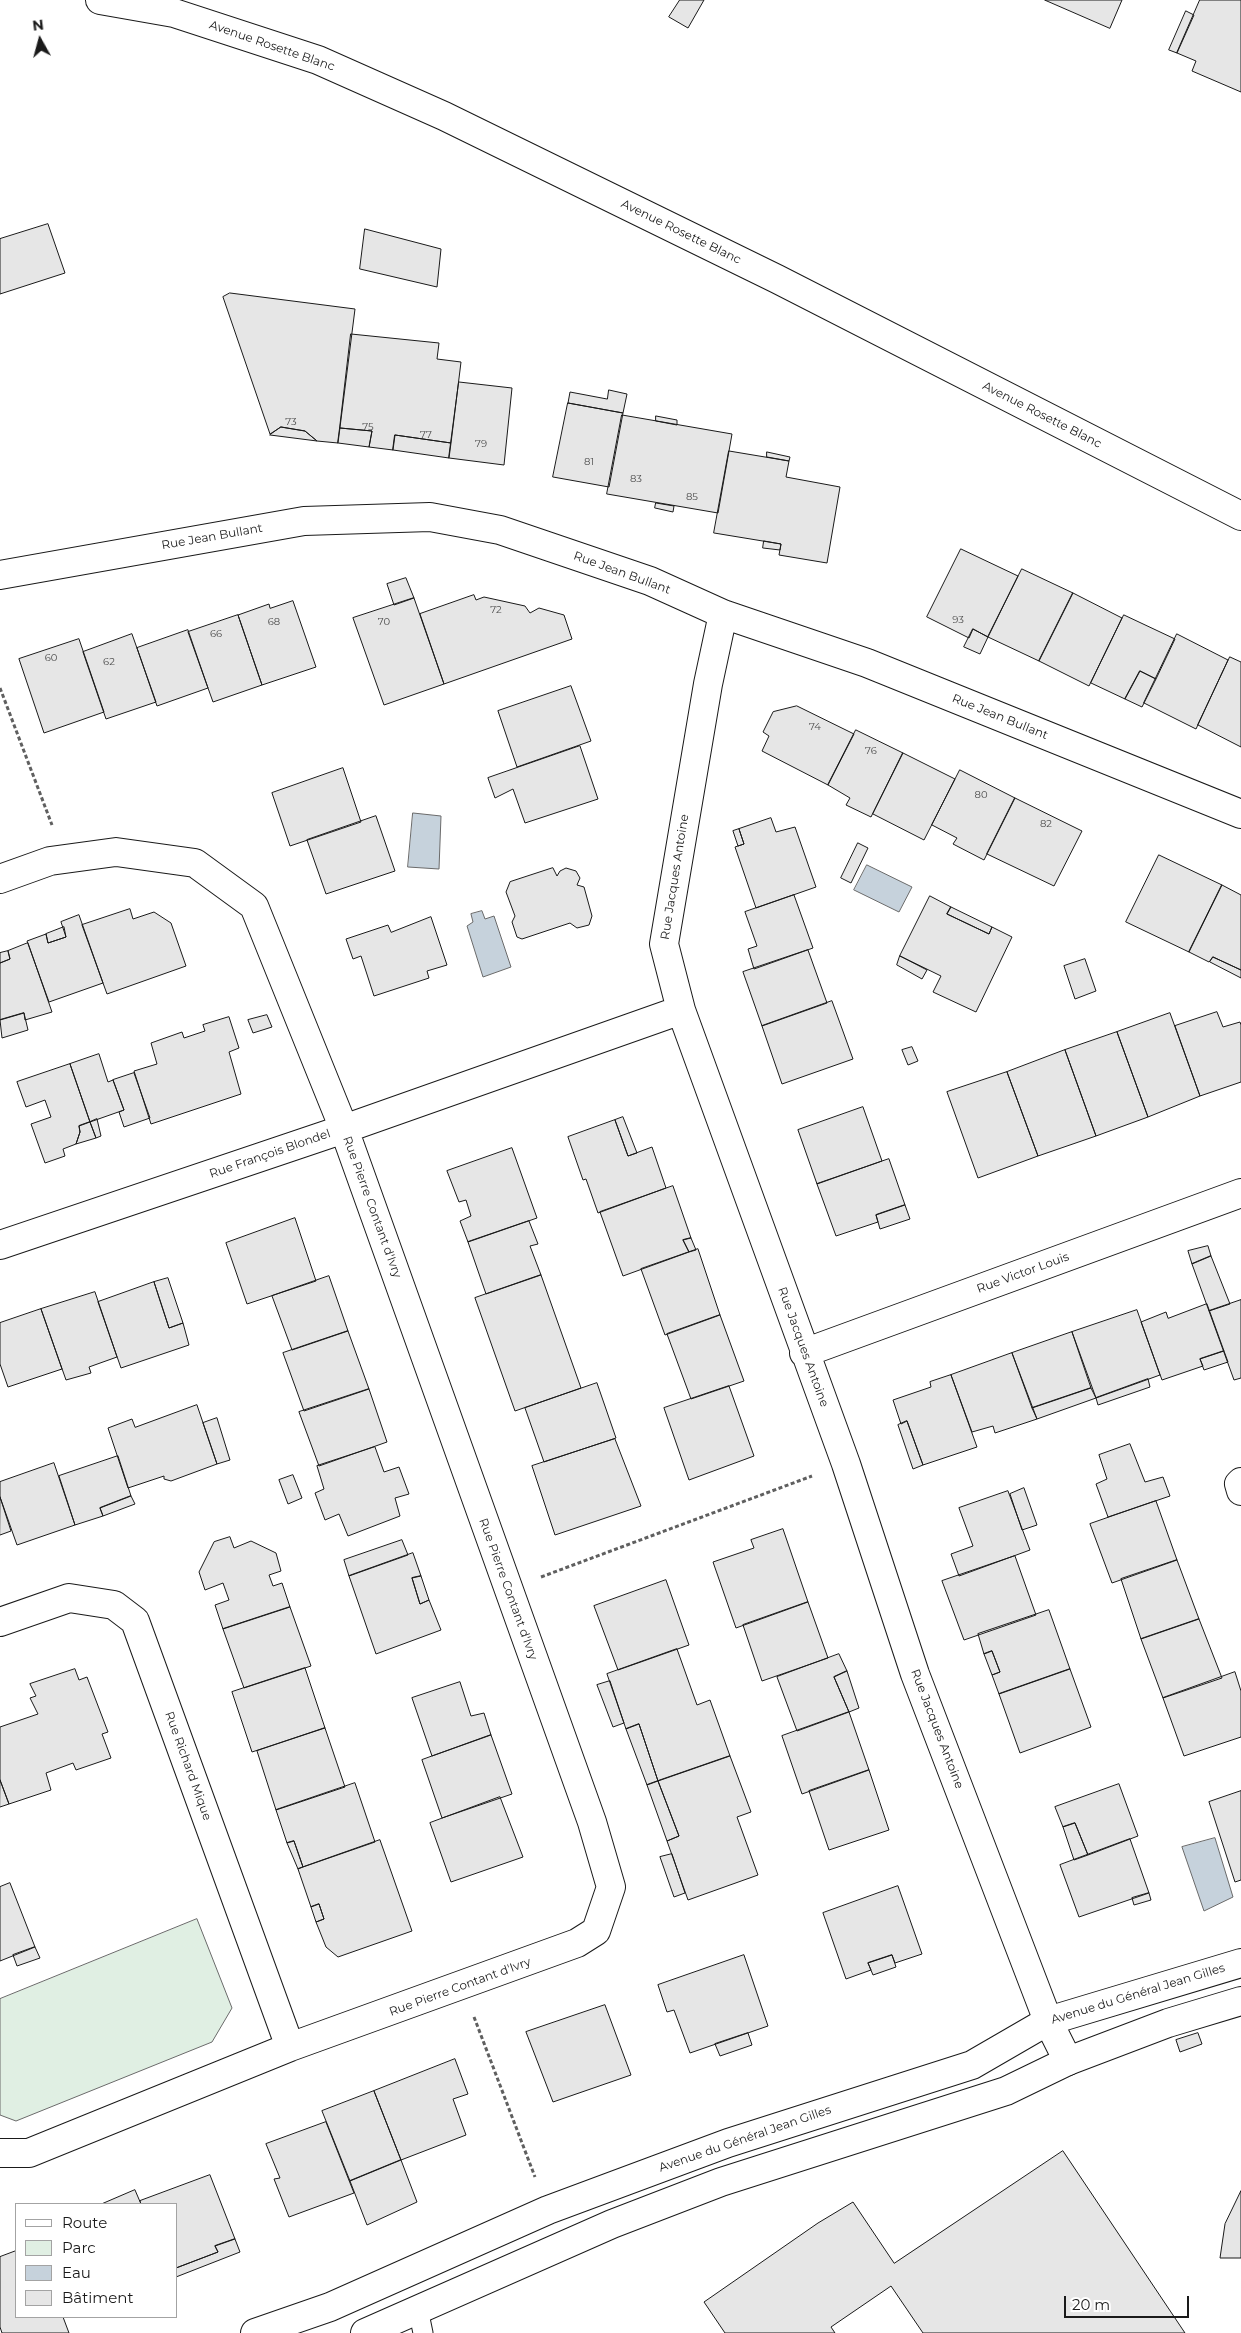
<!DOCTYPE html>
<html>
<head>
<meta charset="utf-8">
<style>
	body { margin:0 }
	#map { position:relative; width:1241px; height:2333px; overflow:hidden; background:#fff; font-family:Montserrat,sans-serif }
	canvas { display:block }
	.legend { position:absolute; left:15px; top:2203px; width:162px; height:115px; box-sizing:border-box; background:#fff; border:1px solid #a3a3a3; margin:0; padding:6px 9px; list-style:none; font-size:15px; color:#1a1a1a }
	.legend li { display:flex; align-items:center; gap:10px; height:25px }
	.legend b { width:25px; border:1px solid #a3a3a3 }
	.north { position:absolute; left:15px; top:15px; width:50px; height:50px; -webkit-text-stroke:4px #fff; paint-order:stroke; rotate:353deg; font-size:14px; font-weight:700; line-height:20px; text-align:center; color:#1a1a1a }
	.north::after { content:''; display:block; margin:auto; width:18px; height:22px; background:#1a1a1a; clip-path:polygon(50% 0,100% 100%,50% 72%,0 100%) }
	.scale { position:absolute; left:1064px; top:2296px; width:125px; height:22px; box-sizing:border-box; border:2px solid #1a1a1a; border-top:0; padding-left:6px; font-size:15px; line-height:18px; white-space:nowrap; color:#1a1a1a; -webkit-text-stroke:4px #fff; paint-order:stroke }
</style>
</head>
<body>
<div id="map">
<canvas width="1241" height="2333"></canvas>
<ul class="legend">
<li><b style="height:6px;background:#fff"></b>Route</li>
<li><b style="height:14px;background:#e0efe3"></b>Parc</li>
<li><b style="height:14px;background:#c6d2dc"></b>Eau</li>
<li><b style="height:14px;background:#e6e6e6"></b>Bâtiment</li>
</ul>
<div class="north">N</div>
<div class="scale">20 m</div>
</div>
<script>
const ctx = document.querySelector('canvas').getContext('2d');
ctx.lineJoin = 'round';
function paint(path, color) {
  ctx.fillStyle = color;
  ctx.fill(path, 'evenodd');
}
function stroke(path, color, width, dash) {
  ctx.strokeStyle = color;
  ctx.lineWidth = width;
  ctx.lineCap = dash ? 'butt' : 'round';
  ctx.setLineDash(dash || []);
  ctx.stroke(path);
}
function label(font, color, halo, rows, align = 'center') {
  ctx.font = font + ' Montserrat,sans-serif';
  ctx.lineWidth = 4;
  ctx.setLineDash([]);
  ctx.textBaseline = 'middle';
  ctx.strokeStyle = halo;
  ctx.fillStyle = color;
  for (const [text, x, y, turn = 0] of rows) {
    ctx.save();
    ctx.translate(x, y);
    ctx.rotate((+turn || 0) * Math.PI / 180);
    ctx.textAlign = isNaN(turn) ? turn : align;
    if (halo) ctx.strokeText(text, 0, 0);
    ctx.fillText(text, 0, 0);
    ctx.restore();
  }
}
const green = new Path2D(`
	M197,1919l35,89 -20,34 -196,79 -16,-6v-116z`);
paint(green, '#e0efe3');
stroke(green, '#6a6a6a', 1);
const water = new Path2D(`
	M413,813l28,3 -2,53 -31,-2z
	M867,865l45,22 -13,25 -45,-22z
	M482,911l3,8 9,-3 17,51 -28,10 -16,-51 6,-4 -2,-8z
	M1215,1838l18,59 -29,14 -22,-64z`);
paint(water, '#c6d2dc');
stroke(water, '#6a6a6a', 1);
const building = new Path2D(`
	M680,0h24l-16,28 -19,-11z
	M1045,0h77l-12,28z
	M1200,0h41v92l-49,-21 4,-10 -19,-8z
	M1186,11l8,4 -17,38 -8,-3z
	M48,224l17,49 -65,21v-55z
	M365,229l76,20 -4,38 -77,-18z
	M230,293l125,16 -17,134 -21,-2 -12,-10 -24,-4 -11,7 -47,-137z
	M351,334l88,9 -2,16 24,3 -10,81 -56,-8 -2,15 -24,-3 3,-16 -32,-3z
	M459,382l53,6 -8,77 -55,-7z
	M609,390l18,4 -4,19 -55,-10 2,-11 37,7z
	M568,403l55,10 -14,74 -56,-10z
	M622,415l110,19 -14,79 -111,-19z
	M656,416l21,4v5l-21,-4z
	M281,427l24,4 12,10 -47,-6z
	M340,428l32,3 -3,16 -31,-4z
	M395,435l56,8 -2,15 -56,-8z
	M729,451l60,10 -3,16 54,10 -13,76 -48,-8 2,-11 -67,-11z
	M767,452l23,5 -1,4 -22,-4z
	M656,503l18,3 -1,6 -18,-4z
	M764,541l17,3 -1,6 -17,-2z
	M961,549l57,27 -30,61 -15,-8 -4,9 -42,-21z
	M1022,569l51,24 -34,68 -51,-24z
	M406,578l8,20 -20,7 -7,-21z
	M1073,593l49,25 -33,68 -50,-25z
	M474,595l2,5 8,-3 41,9 5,7 9,-5 25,7 8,24 -128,45 -24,-70z
	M414,598l30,86 -60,21 -31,-87z
	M293,601l23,66 -54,18 -24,-70 31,-11 1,4z
	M238,615l24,70 -49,17 -25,-70z
	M1124,615l51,24 -19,40 -16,-8 -15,28 -34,-16z
	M973,629l15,8 -8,17 -16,-7z
	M188,630l20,58 -51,18 -20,-58z
	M132,634l24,68 -50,17 -23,-67z
	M1177,634l51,26 -32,69 -52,-26z
	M79,639l25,73 -60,21 -25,-74z
	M1230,657l11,5v85l-43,-22z
	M1140,671l16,8 -14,28 -17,-8z
	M571,686l20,55 -74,26 -19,-56z
	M797,706l57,28 -26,51 -66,-34 7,-15 -6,-4 10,-20z
	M856,730l47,23 -32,64 -25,-12 4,-7 -22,-13z
	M580,746l18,53 -73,24 -12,-34 -18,9 -7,-20z
	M903,753l52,26 -31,61 -51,-26z
	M343,768l18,54 -71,24 -18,-53z
	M960,770l55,28 -31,62 -31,-16 4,-6 -25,-13z
	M1015,798l67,33 -28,55 -67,-32z
	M376,816l19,55 -69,23 -19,-54z
	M771,818l5,14 19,-5 21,60 -60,21 -21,-61 9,-3 -5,-15z
	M739,829l5,15 -6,2 -5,-15z
	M858,843l10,5 -17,35 -10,-5z
	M1159,855l63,30 -33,67 -63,-30z
	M553,868l4,8 3,-5 6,-3 10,3 4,7 -3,7 7,2 8,29 -3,9 -12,3 -7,-5 -48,16 -5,-2 -5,-15 3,-6 -9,-24 4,-10z
	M1222,885l19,10v75l-28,-13 -4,5 -20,-10z
	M794,895l19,53 -59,21 -6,-20 9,-3 -12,-34z
	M930,896l21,11 -4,7 42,20 3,-7 20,10 -36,75 -43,-20 8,-16 -41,-20z
	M951,907l41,20 -3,7 -42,-20z
	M130,909l3,10 21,-7 17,11 15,43 -79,28 -25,-69z
	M79,915l24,68 -54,19 -22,-61 19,-7 2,9 18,-6 -5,-15z
	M431,917l16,48 -20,6 2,7 -55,18 -13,-40 -8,3 -7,-20 42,-14 3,7z
	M64,927l2,10 -18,6 -2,-9z
	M28,943l24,69 -27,8 -1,-7 -24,7v-57l10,-4 -2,-8z
	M808,950l19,53 -65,23 -19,-54z
	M8,951l2,8 -10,4v-10z
	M900,956l27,14 -5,9 -25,-14z
	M1213,957l28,13v8l-31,-16z
	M1085,959l11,32 -21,8 -11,-33z
	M832,1001l21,58 -71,25 -20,-58z
	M1217,1012l6,15 17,-5 1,3v57l-41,14 -25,-70z
	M24,1013l4,17 -26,8 -2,-18z
	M1170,1013l30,83 -52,21 -31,-85z
	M267,1015l5,12 -19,6 -5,-13z
	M229,1017l10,31 -10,4 12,42 -90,30 -17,-53 23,-7 -6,-21 31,-11 2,6 21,-7 -2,-6z
	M1117,1032l31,85 -52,19 -31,-86z
	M912,1047l6,14 -10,4 -6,-15z
	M1065,1050l31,86 -58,20 -31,-84z
	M99,1054l9,28 5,-2 11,30 -34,12 -20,-58z
	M70,1064l20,58 -11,4 1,6 -4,12 -13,5 2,7 -20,7 -14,-39 20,-7 -6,-17 -19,7 -9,-25z
	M1007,1072l31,84 -60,22 -31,-86z
	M134,1073l16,45 -26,9 -5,-15 5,-2 -11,-30z
	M863,1107l19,54 -65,23 -19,-54z
	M623,1117l14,36 -9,3 -13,-36z
	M97,1119l4,17 -5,2 -6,-16z
	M615,1120l13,36 24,-9 14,41 -68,25 -12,-34 -3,1 -15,-43z
	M90,1122l6,16 -20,6 4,-12 -1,-6z
	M512,1148l25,70 -69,24 -8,-21 11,-5 -5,-16 -7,2 -12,-31z
	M889,1159l16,46 -29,10 2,7 -42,14 -19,-52z
	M673,1186l18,52 -8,2 6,12 -66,24 -23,-64z
	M905,1205l5,14 -30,10 -4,-14z
	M295,1218l21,63 -69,23 -21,-61z
	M529,1221l9,23 -8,2 11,29 -55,19 -18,-52z
	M691,1238l5,12 -7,2 -6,-12z
	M1208,1246l3,10 -19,8 -4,-13z
	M698,1249l22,66 -55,20 -24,-66z
	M1211,1256l19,48 -21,7 -17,-47z
	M541,1275l40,113 -66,23 -40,-113z
	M329,1276l19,55 -56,19 -20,-54z
	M168,1278l15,45 -14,5 -15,-46z
	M154,1282l15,46 14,-5 6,22 -68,23 -23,-66z
	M95,1292l22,65 -28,10 2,6 -25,7 -25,-71z
	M1241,1300v78l-7,2 -25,-69z
	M1207,1304l17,47 -24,8 3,7 -41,14 -21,-58 25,-10 2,6z
	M41,1309l21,60 -54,18 -8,-23v-41z
	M1137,1310l23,65 -64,23 -24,-66z
	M720,1315l24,66 -53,18 -24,-65z
	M348,1331l21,58 -65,22 -21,-58z
	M1072,1332l19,56 -59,20 -20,-55z
	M1224,1351l4,11 -24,8 -4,-11z
	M1012,1353l25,66 -42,14 -2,-7 -21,6 -21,-57z
	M951,1375l26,72 -54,18 -16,-44 -6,3 -8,-24 38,-13 -1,-5z
	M1148,1379l2,8 -52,18 -2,-7z
	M597,1383l19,55 -72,24 -19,-54z
	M729,1386l25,70 -65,24 -25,-72z
	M1091,1388l5,10 -59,21 -5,-11z
	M369,1389l18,53 -68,24 -20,-54z
	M197,1405l20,59 -46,17 -7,-2v-3l-36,12 -20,-60 24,-9 3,8z
	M217,1418l13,42 -13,4 -14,-41z
	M907,1421l16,44 -10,4 -15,-44z
	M615,1439l26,67 -86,29 -23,-69z
	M1130,1444l15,38 18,-5 7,19 -62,21 -12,-33 11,-5 -8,-24z
	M375,1447l9,25 15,-5 10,27 -14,4 5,18 -52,20 -9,-22 -14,6 -10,-27 9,-4 -7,-23z
	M118,1456l13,40 -31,12 3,8 -28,9 -16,-49z
	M54,1463l21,62 -58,20 -17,-48v-15z
	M293,1475l9,23 -14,6 -9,-24z
	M1024,1488l13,37 -15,5 -12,-36z
	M1008,1491l22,59 -71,26 -8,-22 22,-8 -14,-38z
	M131,1496l4,8 -32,12 -3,-8z
	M0,1497l11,34 -11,4z
	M1156,1501l21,59 -65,23 -22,-59z
	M783,1529l25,73 -72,26 -23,-66 41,-14 -3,-8z
	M230,1537l4,11 17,-7 25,12 5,18 -12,4 4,11 9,-3 8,24 -67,22 -8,-24 14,-5 -6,-17 -18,7 -6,-18 15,-30z
	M402,1540l6,15 -59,21 -5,-16z
	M413,1553l8,23 -9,2 8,26 9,-4 12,30 -65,24 -27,-78z
	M1015,1556l21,59 -72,25 -22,-59z
	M1177,1560l22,59 -58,20 -20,-60z
	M421,1576l8,24 -9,4 -8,-26z
	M666,1580l23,65 -71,25 -24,-64z
	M808,1602l20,56 -66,23 -19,-56z
	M290,1607l21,59 -67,22 -21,-59z
	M1049,1610l21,59 -71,25 -7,-19 8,-3 -8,-21 -8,3 -6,-20z
	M1199,1619l23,59 -59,20 -22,-59z
	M677,1649l20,56 13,-5 20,56 -72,25 -19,-57 -13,5 -19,-55z
	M992,1651l8,21 -8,3 -8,-21z
	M839,1654l8,17 -13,6 15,35 -52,19 -20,-54z
	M305,1668l20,60 -73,24 -20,-60z
	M75,1669l4,11 8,-3 21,55 -6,2 9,24 -35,12 -3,-7 -27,10 5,17 -42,14 -9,-24v-53l38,-13 -8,-16 6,-2 -6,-12z
	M1070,1669l21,58 -71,26 -21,-59z
	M847,1671l12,37 -10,4 -15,-35z
	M1235,1672l6,19v46l-57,19 -21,-58z
	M610,1681l14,42 -11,4 -16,-42z
	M460,1682l11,34 13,-3 7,22 -59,21 -20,-58z
	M849,1712l20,58 -67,24 -20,-58z
	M639,1724l19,57 -11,4 -21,-56z
	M325,1728l20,59 -69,23 -19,-59z
	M491,1735l21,59 -70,24 -20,-58z
	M730,1756l21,56 -14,5 21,58 -70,25 -21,-59 12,-5 -21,-55z
	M869,1770l20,60 -60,20 -20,-59z
	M0,1780l9,24 -9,3z
	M658,1781l21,55 -12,5 -20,-56z
	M355,1783l20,59 -72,25 -9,-26 -7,2 -11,-33z
	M1119,1784l19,52 -50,19 -13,-32 -12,4 -8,-20z
	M1241,1791v89l-6,2 -26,-80z
	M500,1797l23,60 -72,25 -21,-59z
	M1075,1823l13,32 -14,5 -11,-33z
	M1130,1839l19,54 -70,24 -19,-52z
	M380,1840l32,91 -74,26 -12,-10 -10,-25 8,-3 -5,-15 -8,3 -13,-38z
	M294,1841l9,26 -5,2 -11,-26z
	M672,1854l13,39 -11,4 -14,-40z
	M10,1883l25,64 -35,14v-74z
	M898,1886l24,68 -27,9 -3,-8 -24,8 3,7 -25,9 -23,-66z
	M1149,1893l2,7 -17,5 -2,-7z
	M319,1904l5,15 -8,3 -5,-15z
	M35,1947l5,11 -23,8 -4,-11z
	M744,1955l24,71 -78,27 -16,-43 -7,2 -9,-27z
	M892,1955l4,12 -23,8 -5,-12z
	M605,2005l26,70 -78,27 -27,-70z
	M748,2033l4,12 -32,11 -5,-12z
	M1198,2033l4,11 -22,8 -4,-12z
	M455,2059l13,35 -15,5 13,36 -65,25 -27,-69z
	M374,2091l27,69 -51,21 -28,-70z
	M326,2122l28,71 -65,24 -15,-38 6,-1 -14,-34z
	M1063,2151l122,182h-262l-32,-47 -60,41 4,6h-110l-21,-31 114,-79 35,-21 41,61z
	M401,2160l16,42 -50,23 -17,-44z
	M210,2175l25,64 -20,7 3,6 -42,16v-64h-35l-1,-3z
	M135,2190l6,14h-41h1z
	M1241,2191v67h-21l5,-34z
	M235,2239l5,13 -64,25v-9l42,-16 -3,-6z
	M16,2251v66h47l6,16h-67l-2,-6v-70z`);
paint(building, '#e6e6e6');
stroke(building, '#1a1a1a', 1);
const service = new Path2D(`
	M418,2309l5,24`);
const minor = new Path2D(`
	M0,575l304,-54 126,-4 70,13 150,51 73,33 144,49 374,151
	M723,614l-15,70 -44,260 17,66 165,454 69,210 133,347 20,40
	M0,879l50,-18 66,-9 79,11 59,43 90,223 248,693 19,65 -15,44 -19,12 -287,104 -261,106h-29
	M0,1245l344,-116 337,-119
	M804,1353l437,-160
	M1241,1482l-2,2 2,7
	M0,1622l69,-24 45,7 21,16 155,426`);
const secondary = new Path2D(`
	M100,0l74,13 144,47 126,56 333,163 464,237
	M255,2333l75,-26 218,-97 180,-67 244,-78 76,-44 193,-58
	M365,2333l247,-109 109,-42 285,-91 62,-30 100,-38 73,-22`);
stroke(service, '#1a1a1a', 21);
stroke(minor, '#1a1a1a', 30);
stroke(secondary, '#1a1a1a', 30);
stroke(new Path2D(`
	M0,688l52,137
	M541,1577l271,-101
	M474,2017l61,160`), '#5f5f5f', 3, [4, 2.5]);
stroke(service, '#fff', 19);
stroke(minor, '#fff', 28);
stroke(secondary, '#fff', 28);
label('10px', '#4d4d4d', null, [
	["73",291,422],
	["75",368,427],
	["77",426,435],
	["79",481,444],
	["81",589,462],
	["83",636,479],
	["85",692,497],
	["72",496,610],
	["93",958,620],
	["68",274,622],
	["70",384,622],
	["66",216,634],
	["60",51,658],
	["62",109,662],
	["74",815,727],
	["76",871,751],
	["80",981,795],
	["82",1046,824]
]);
label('12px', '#1a1a1a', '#fff', [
	["Avenue Rosette Blanc",272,46,19],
	["Avenue Rosette Blanc",681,232,26],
	["Avenue Rosette Blanc",1042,415,27],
	["Rue Jean Bullant",212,537,-10],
	["Rue Jean Bullant",622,573,20],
	["Rue Jean Bullant",1000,717,22],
	["Rue Jacques Antoine",675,877,-81],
	["Rue François Blondel",270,1154,-19],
	["Rue Pierre Contant d'Ivry",372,1207,70],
	["Rue Victor Louis",1023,1273,-20],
	["Rue Jacques Antoine",803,1347,70],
	["Rue Pierre Contant d'Ivry",508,1589,70],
	["Rue Jacques Antoine",937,1729,69],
	["Rue Richard Mique",188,1766,70],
	["Rue Pierre Contant d'Ivry",460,1987,-20],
	["Avenue du Général Jean Gilles",1138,1994,-17],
	["Avenue du Général Jean Gilles",745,2139,-19]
]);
</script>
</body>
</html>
